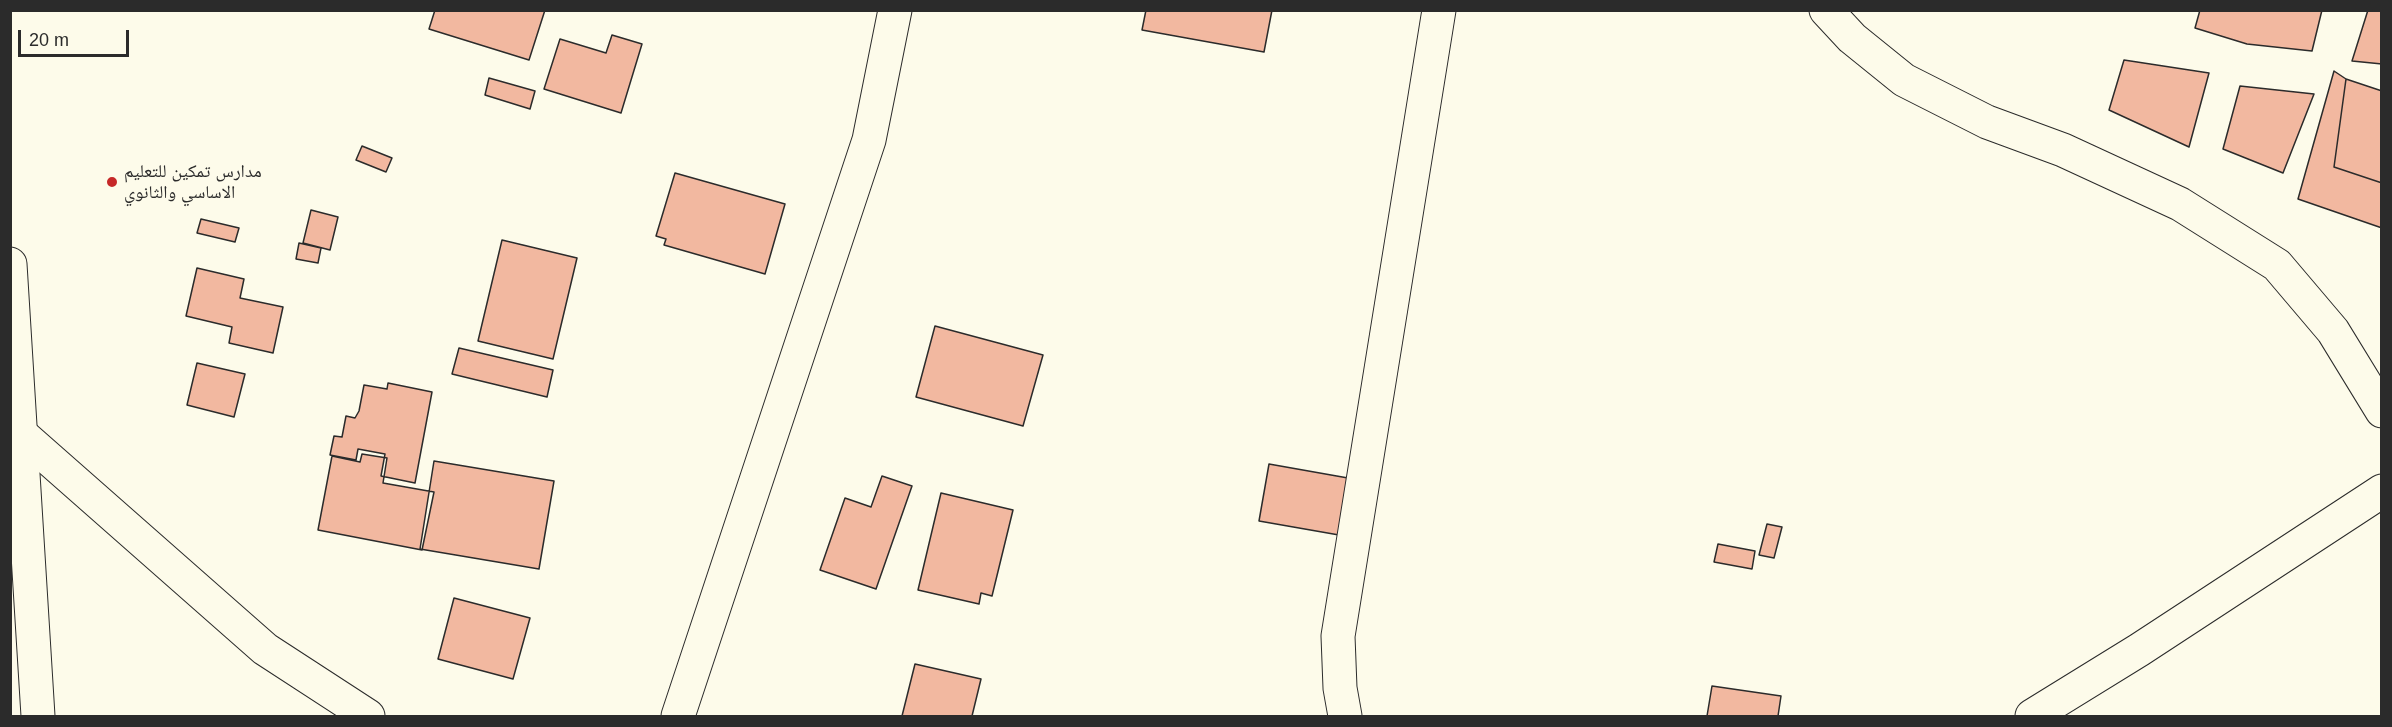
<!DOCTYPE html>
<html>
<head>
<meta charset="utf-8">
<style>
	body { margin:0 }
	#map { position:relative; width:2392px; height:727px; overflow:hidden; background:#fdfbea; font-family:Arial,sans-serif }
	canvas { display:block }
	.frame { position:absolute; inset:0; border:12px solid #2b2b2b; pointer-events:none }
	.scale { position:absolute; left:18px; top:30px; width:111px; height:27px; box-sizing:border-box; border:3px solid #2b2b2b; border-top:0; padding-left:8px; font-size:18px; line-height:21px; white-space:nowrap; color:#2b2b2b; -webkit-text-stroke:4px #fdfbea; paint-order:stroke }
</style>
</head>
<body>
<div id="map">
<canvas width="2392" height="727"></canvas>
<div class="frame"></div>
<div class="scale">20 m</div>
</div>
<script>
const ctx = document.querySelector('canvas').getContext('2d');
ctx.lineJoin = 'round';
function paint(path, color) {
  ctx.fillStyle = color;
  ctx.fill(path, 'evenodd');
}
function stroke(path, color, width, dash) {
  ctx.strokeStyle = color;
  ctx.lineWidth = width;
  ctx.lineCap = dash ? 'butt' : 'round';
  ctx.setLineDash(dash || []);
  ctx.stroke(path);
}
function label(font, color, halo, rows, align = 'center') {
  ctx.font = font + ' Arial,"Noto Naskh Arabic",sans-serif';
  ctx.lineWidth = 4.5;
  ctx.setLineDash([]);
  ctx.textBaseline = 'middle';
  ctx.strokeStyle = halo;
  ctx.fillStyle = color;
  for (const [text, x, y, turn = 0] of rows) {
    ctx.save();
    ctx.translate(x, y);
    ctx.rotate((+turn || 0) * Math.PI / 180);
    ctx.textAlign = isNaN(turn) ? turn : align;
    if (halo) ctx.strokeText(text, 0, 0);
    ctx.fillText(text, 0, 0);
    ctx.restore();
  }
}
const building = new Path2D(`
	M435,10h110l-16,50 -100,-31z
	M1146,10h126l-8,42 -122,-22z
	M2200,10h122l-10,41 -65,-7 -52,-16z
	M2368,10h14v54l-30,-3z
	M612,35l30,9 -21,69 -77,-24 16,-50 46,14z
	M2124,60l85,13 -20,74 -80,-37z
	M2334,71l12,8 -12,88 48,16v45l-84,-29z
	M489,78l46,13 -5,18 -45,-14z
	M2346,79l36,12v92l-48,-16z
	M2240,86l74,8 -31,79 -60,-24z
	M362,146l30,12 -6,14 -30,-12z
	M675,173l110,31 -20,70 -101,-29 2,-6 -10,-3z
	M311,210l27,7 -8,33 -27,-7z
	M201,219l38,9 -4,14 -38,-9z
	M502,240l75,18 -24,101 -75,-18z
	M299,243l22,5 -3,15 -22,-4z
	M197,268l47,11 -4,19 43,9 -10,46 -44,-10 3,-16 -46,-11z
	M935,326l108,29 -20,71 -107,-29z
	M459,348l94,22 -6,27 -95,-23z
	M197,363l48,11 -11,43 -47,-12z
	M388,383l44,9 -17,91 -34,-7 4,-22 -27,-5 -2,11 -26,-5 4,-19 8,1 4,-21 9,2 4,-7 5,-26 23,4z
	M362,454l25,4 -4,25 51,9 -12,58 -104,-20 14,-74 28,6z
	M434,461l120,20 -15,88 -119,-20z
	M1269,464l79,14 -9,57 -80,-14z
	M882,476l30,10 -36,103 -56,-19 25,-72 26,9z
	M941,493l72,17 -21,86 -11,-3 -2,11 -61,-14z
	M1767,524l15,3 -8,31 -15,-3z
	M1718,544l37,7 -3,18 -38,-7z
	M454,598l76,20 -17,61 -75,-20z
	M915,664l66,15 -9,37h-70z
	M1712,686l69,10 -3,20h-71z`);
paint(building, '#f2b8a0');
stroke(building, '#2b2b2b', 1.5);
const minor = new Path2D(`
	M1826,10l26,28 52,42 83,42 76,28 117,54 97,61 56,66 49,80
	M22,435l243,214 103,67
	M678,716l191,-576 26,-130
	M1345,716l-5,-28 -2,-52 101,-626
	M2032,716l107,-66 243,-159`);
const major = new Path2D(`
	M10,264l28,452`);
stroke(minor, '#2b2b2b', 35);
stroke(major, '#2b2b2b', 35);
stroke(minor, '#fdfbea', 33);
stroke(major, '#fdfbea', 33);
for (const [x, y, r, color] of [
	[112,182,6,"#c62828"]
]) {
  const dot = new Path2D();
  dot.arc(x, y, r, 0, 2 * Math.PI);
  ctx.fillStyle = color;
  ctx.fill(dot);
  stroke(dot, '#fdfbea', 2);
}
label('18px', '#2b2b2b', '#fdfbea', [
	["مدارس تمكين للتعليم",124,172],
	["الاساسي والثانوي",124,193]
], 'left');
</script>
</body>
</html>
